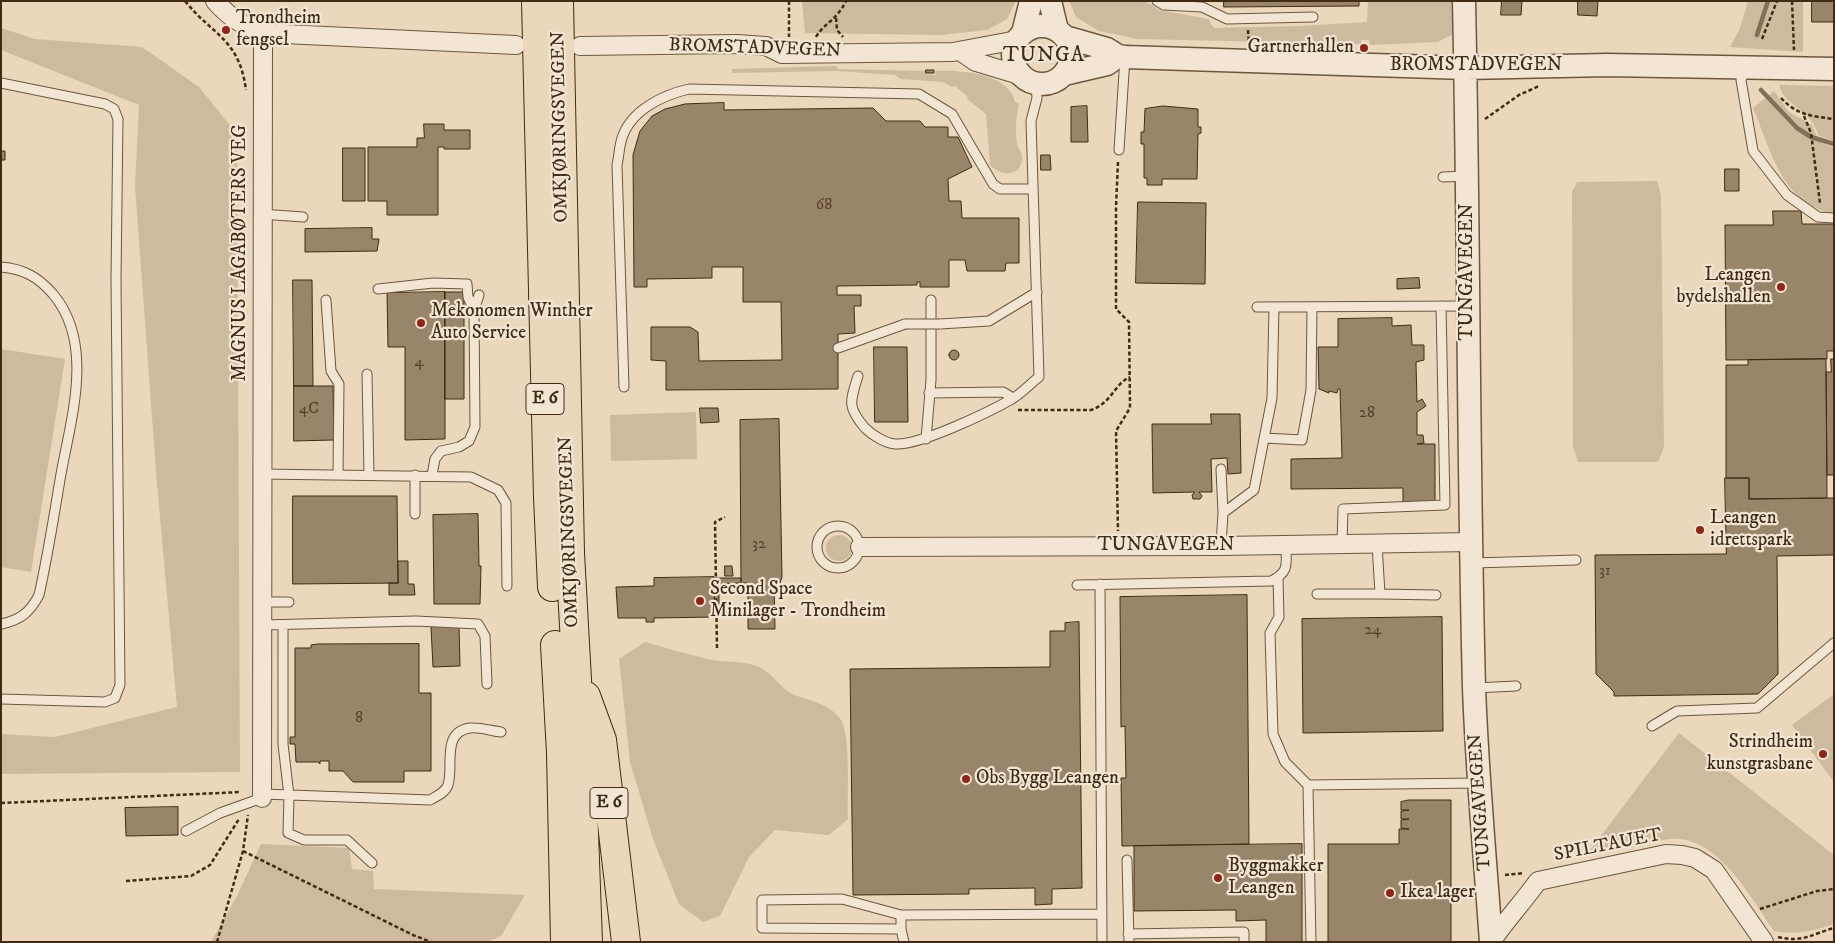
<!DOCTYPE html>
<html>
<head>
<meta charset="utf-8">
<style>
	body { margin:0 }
	#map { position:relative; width:1835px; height:943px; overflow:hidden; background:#ebd7bb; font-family:"IM FELL DW Pica",serif }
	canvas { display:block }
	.frame { position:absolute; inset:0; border:2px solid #412c13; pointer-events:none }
</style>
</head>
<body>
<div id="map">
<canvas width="1835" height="943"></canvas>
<div class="frame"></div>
</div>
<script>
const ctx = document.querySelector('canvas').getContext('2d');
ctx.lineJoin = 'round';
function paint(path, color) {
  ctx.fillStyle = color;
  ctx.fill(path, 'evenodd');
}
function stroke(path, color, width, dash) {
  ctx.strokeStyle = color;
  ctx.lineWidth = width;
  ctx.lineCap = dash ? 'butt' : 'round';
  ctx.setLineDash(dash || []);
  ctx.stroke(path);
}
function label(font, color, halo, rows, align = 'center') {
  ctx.font = font + ' "IM FELL DW Pica",serif';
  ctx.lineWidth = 4.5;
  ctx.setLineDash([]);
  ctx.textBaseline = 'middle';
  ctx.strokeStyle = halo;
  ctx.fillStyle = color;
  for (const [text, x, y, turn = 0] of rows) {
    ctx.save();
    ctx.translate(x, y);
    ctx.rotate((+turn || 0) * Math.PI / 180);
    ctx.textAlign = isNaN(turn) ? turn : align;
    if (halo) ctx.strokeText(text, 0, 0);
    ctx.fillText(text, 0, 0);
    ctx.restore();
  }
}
paint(new Path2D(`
	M802,1h214l-9,18 -20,11 -46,5 -136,-2z
	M1069,1h76l15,9 48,9 6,9 86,-2 67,-4 1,-21h89l1,11 -6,23 -15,7 -67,3 -1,-5h-8v4l-223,-5 -39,-8 -23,-14z
	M1748,1h55v51l-73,-5 10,-19z
	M1,28l34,11 107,8 57,40 38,47 3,638 -239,2v-40l54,3 122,-30 -21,-235 -21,-286 4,-81 -138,-55z
	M837,66v3l88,2v3l10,1 1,-4c24,-1 73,2 79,31l4,2c-3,13 -4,26 -2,40 1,4 6,10 5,14 -1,20 -22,18 -32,7l-4,-51 -19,-15 1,-2 -13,-11 -3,1 -9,-5 -42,-3 -6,-4 -59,-4 -104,2v-4z
	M1779,85l55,1v55l-15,-5c-9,-29 -33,-27 -40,-51z
	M1774,91l15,21 23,13 7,17 15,6v66c-54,-12 -62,-62 -81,-106z
	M1657,181l4,14 3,252 -6,15h-80l-5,-16 -1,-254 5,-10z
	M1,349l64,10 -34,213 -30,-5z
	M696,412l1,47 -86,2 -1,-46z
	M826 548a13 13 0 1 1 26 0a13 13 0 1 1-26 0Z
	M645,642c21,6 42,12 63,17 16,4 33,1 49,7 14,5 23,22 35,28 17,7 38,9 49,26 10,15 6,79 7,99l-19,16 -54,-5 -26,27 -29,59 -17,6 -24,-18 -26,-65 -23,-77 -11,-103z
	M1834,694v88l-42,-57z
	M1679,733l155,122v69c-21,7 -38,11 -60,7 -23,-33 -57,-97 -104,-92 -27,3 -52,11 -80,11z
	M261,844l88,4 3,21 21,2 1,18 151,6 -24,41 -14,6h-276l26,-46z`), '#ceba9e');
stroke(new Path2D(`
	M1757,35l11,-34
	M1761,90l36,38 14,9 23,7`), '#847056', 4.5);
const building = new Path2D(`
	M1224,1h135v5l-135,1z
	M1502,1h20l-1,14h-20z
	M1578,1h20l-1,15 -19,-1z
	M1812,1h22v21h-22z
	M926,70h8v3h-8z
	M724,103v7l149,-2 13,13h34l5,6h23v10h10l14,30 -24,12 1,22h12l1,17h57v45h-13l-1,8h-38l-2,-11h-16v27h-29v-5h-3v3l-80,1v9h24v11h-7l1,27 -17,1v55l-172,1v-29l-15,-1v-33h39l8,5 1,29 83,-1 -1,-58h-38v-35h-31v11l-65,1v8h-13l-1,-132 7,-24 12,-15 13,-7 20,-5z
	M1087,106l1,36h-17v-35z
	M1163,106l35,3v18h3v6l-3,1 -1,45h-35v6h-15v-7h-3v-34h-3v-12h3l1,-23z
	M424,124h20v6h26v19h-26v-2h-6v68h-51v-14h-19v-54h49v-9h7z
	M343,148h22v53h-22z
	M1,151h4v9h-4z
	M1041,155h9l1,15h-10z
	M1725,169h14v22h-14z
	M1138,202l68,1 -1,81 -69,-1z
	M1773,211h28l1,13h32v127h-7v8l-101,1 -1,-135h48z
	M372,228v11h7l-2,12 -72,1v-23z
	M1419,278l1,10 -23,1v-10z
	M293,280h19l1,106h-19z
	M445,292v147l-40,1v-93h-17l-1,-54z
	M445,292h19v107h-19z
	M1392,318v8l19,-1 1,20h12v15l-8,2 1,40 5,-3 4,7 -9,6v23h6l1,8 -7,1h18v58h-32v-14l-112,1v-30l51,-1 -2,-69h-2l-1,4 -8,-2v2l-10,-4 -1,-42h20v-28z
	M874,347h33l1,75h-33z
	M949 355a5 5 0 1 1 10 0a5 5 0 1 1-10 0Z
	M1826,359l1,139 -78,1v-21h-23v-113h22v-5z
	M1831,359h3v116h-7l-1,-103h5z
	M294,386h39l1,54 -40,1z
	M700,408h18l1,14 -18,1z
	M1211,414h29l1,59 -13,1 -1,-16 -16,1 1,33h-13l3,4 -2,3h-7l-1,-4 3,-3 -42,1 -1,-69h59z
	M779,419l3,158 -2,6h-6l1,46h-27v-46h-7l-1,-163z
	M1725,478h24v21l85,-1v57l-57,1 1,118 -20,20 -144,2v-4l-18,-18 -1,-119 131,-1z
	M293,496h104l1,87 -105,1z
	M478,514l1,52h2l-1,38h-46l-1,-89z
	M398,561h10v23h6l1,11h-26v-12h9z
	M725,566h7l1,10h-8z
	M714,577l1,40 -61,1v4h-8v-4h-28l-2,-31 38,-1v-8z
	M714,578h27v5l-22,1v32l-4,1z
	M1247,595l2,249 -127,2 -1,-68h5l-1,-52 -4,1 -1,-130z
	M1442,617l1,114 -140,2 -1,-114z
	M1079,622l3,266 -30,1v15l-17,1v-17l-66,1v5l-116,1 -3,-226 200,-2v-36h15v-8z
	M459,626l1,40 -27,1 -2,-40z
	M419,644v49h12v78h-27v11h-51l-10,-11h-14v-10h-9v3l-2,-2h-22l-1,-18h-5v-7h5v-89h16v-3l7,-1z
	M1409,800h42v142h-123v-98h71v-15h10l-8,-1v-8l8,-1h-8v-8l8,-1h-8v-8z
	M178,807v28l-52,1 -1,-28z
	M1302,844v98h-36v-22l-30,1v-11l-102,1v-65z`);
paint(building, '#99856a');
stroke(building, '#412c13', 1);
const service = new Path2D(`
	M1157,1l7,4 38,2 25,12 86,-2
	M1746,68l-5,12 12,71 34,44 31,22 16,1
	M1,83l104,21 9,5 4,10 -2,160 4,406 -5,13 -10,4 -104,-3
	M1119,150l6,-93
	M1443,177l24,-1
	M261,214l42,3
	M1,267c23,2 37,10 52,27 42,50 18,124 8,180 -7,41 -13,81 -22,121 -9,17 -18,25 -38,29
	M378,289l55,-6 34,1 1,13 6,13
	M326,300l5,71 8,13 -1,91
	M1257,307l210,-1
	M940,324l49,-3 48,-29
	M838,348l67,-24
	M367,374l2,101
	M858,376c-8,26 -11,31 7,52 7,7 20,15 30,16 24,2 94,-32 117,-45 10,-6 18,-15 27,-22l-8,-256 6,-23 -1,-14
	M624,387l-7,-222c2,-8 2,-18 5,-27 9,-28 41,-43 67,-49l230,5 33,20 41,70 7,5h32
	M929,393l74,-1 10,6
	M1264,438l38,2 9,-50 1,-83
	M926,439l5,-59v-80
	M1221,469l2,44 -2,33
	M262,474l209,3 27,13 8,13 1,83
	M415,475v39
	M432,475l3,-16 6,-8 18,-4 10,-6 6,-14 -1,-117 5,-15
	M1223,513l31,-23 18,-92 2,-91
	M817 547a21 21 0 1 1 42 0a21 21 0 1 1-42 0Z
	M1342,544l1,-35 102,-4 -4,-199
	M1377,544l3,50 56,1
	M1473,563l103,-3
	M1278,578l1,39 -9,16 3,101 12,28 23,23 171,-2
	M1100,584l2,358
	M1077,585l194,-4c19,-9 15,-17 15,-36
	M1317,594h63
	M261,602h28
	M262,625l154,-4 62,3 7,12 2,48
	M283,625v119l6,52 -1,37 16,7h43l25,23
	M1474,688l42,-2
	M1652,726l25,-15 80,-3 77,-65
	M1308,785l3,157
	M262,794l168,6c7,-4 15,-7 18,-15 6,-19 -7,-53 22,-57 10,-1 22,3 31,4
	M186,831l34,-18 42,-15
	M1127,860l2,82
	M901,915l-59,-16 -80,1v28l139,1 3,13
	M901,929v-14l201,-1
	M1128,934l116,-2v10`);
const minor = new Path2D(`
	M215,1c13,15 29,26 48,32l253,12
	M580,46l157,-2 29,2 16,8 171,-2 64,-12
	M960,51l16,11 43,13
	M860,547l361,-1 251,-4
	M262,798l1,-765
	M1491,942c15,-22 32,-40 47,-61l128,-27 16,1 13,3 19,12 50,72`);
const tertiary = new Path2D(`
	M1050,1l7,29
	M1464,1c5,229 4,457 10,686 3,85 11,170 17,255
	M1013 55a29 29 0 1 1 58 0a29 29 0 1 1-58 0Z
	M1023,33l8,-32
	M1065,37l42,12 11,7 7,1 341,11 141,-3 227,4
	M1064,74l43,-10 11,-8`);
const trunk = new Path2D(`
	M536,1l12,496 4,90
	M559,1l11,552 11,199 7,190
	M555,645l6,108 4,189
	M586,696l16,44 24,202`);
stroke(service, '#6c573d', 11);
stroke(minor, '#6c573d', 20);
stroke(tertiary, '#6c573d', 25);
stroke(trunk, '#412c13', 30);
stroke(new Path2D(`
	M185,1c28,35 54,37 61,89
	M789,1v36
	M1792,1l2,49
	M836,18l1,12 6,7
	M1248,30l1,14
	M816,37c8,-14 21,-17 30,-36
	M1762,39l15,-38
	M1781,98c16,17 30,18 53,21
	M1804,116l7,17 9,70
	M1485,119l34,-24 20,-9
	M1118,162l-2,45v102l13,13 1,86 -14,23 2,100
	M1018,410h73c21,-7 23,-26 39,-33
	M717,648l-2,-126 10,-5
	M1,803l240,-11
	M243,851l170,84 18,7
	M1505,875l19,-2
	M126,881l65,-5 19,-11 29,-46
	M1760,909l57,-18 17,-2
	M1778,937c26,6 33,-3 56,-9
	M217,942l26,-91 5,-36`), '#412c13', 2.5, [4, 2.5]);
stroke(service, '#f2e5d3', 9);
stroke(minor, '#f2e5d3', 18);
stroke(tertiary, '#f2e5d3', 22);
stroke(trunk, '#ebd7bb', 28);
const serviceBridge = new Path2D(`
	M905,324h35`);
stroke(serviceBridge, '#6c573d', 11, []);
stroke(serviceBridge, '#f2e5d3', 9);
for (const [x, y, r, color] of [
	[226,30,5,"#8f2418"],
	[1364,48,5,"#8f2418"],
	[1781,287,5,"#8f2418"],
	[421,323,5,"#8f2418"],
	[1700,530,5,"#8f2418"],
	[700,601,5,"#8f2418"],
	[1823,754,5,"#8f2418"],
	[966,779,5,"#8f2418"],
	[1218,878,5,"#8f2418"],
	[1390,893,5,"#8f2418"]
]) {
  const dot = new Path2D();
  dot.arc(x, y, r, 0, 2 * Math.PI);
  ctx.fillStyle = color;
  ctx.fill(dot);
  stroke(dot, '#f2e5d3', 2);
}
label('16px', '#574229', null, [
	["68",824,206],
	["4",419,363],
	["4C",309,410],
	["28",1367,414],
	["32",759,545],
	["31",1605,572],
	["24",1373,631],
	["8",359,719]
]);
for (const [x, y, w] of [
	[545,399,38],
	[609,803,38]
]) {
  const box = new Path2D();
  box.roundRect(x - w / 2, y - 15.5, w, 31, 4);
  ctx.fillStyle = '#f2e5d3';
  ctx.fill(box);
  stroke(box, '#412c13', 1);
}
label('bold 18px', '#412c13', null, [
	["E 6",545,399],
	["E 6",609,803]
]);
label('19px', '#412c13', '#f2e5d3', [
	["Trondheim",236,19],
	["fengsel",236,41],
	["Gartnerhallen",1354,48,"right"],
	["Leangen",1771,276,"right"],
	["bydelshallen",1771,298,"right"],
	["Mekonomen Winther",431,312],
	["Auto Service",431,334],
	["Leangen",1710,519],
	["idrettspark",1710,541],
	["Second Space",710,590],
	["Minilager - Trondheim",710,612],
	["Strindheim",1813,743,"right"],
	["kunstgrasbane",1813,765,"right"],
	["Obs Bygg Leangen",976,779],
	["Byggmakker",1228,867],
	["Leangen",1228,889],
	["Ikea lager",1400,893]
], 'left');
label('19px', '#412c13', '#f2e5d3', [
	["BROMSTADVEGEN",755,49,2],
	["BROMSTADVEGEN",1476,66],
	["OMKJØRINGSVEGEN",561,127,-91],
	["MAGNUS LAGABØTERS VEG",241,253,-90],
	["TUNGAVEGEN",1468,272,-90],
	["OMKJØRINGSVEGEN",570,532,-92],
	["TUNGAVEGEN",1166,546],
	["TUNGAVEGEN",1481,802,-94],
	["SPILTAUET",1608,846,-11]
]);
ctx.letterSpacing = '1px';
label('21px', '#412c13', '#f2e5d3', [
	["TUNGA",1044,57]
]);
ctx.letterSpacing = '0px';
</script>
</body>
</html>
